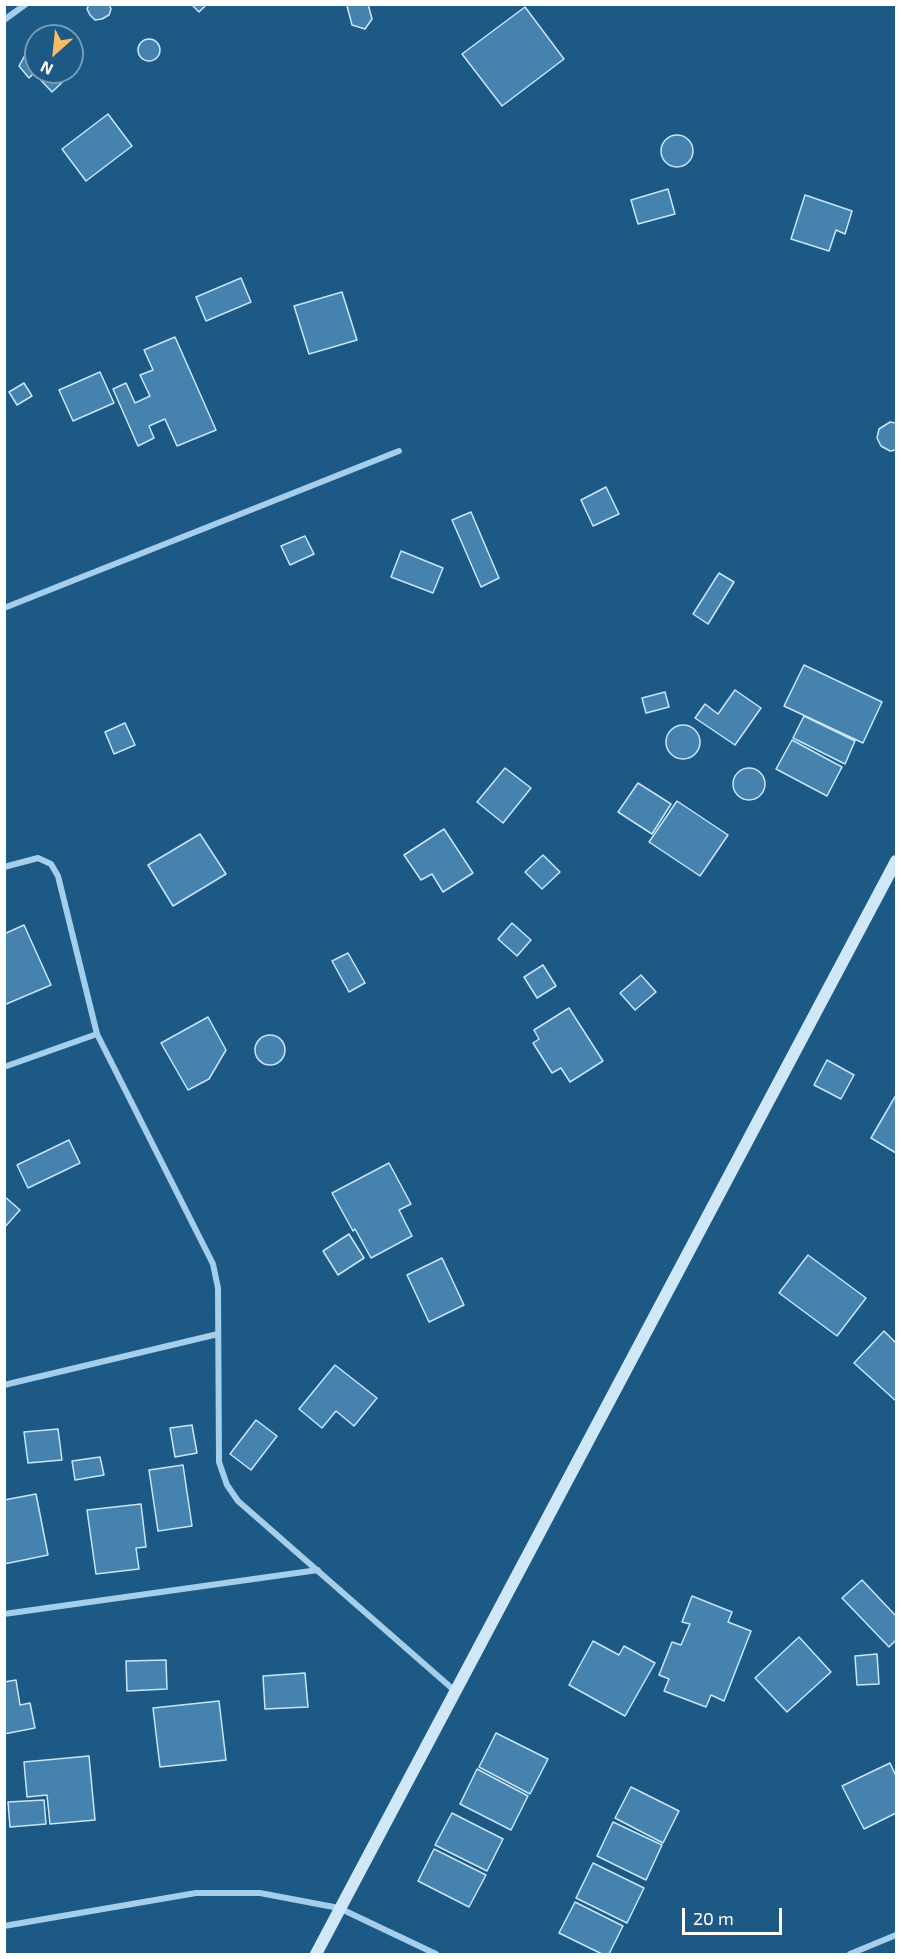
<!DOCTYPE html>
<html>
<head>
<meta charset="utf-8">
<style>
	body { margin:0 }
	#map { position:relative; width:901px; height:1959px; overflow:hidden; background:#1d5985; font-family:"Exo 2",sans-serif }
	canvas { display:block }
	.frame { position:absolute; inset:0; border:6px solid #fff; pointer-events:none }
	.north { position:absolute; left:24px; top:24px; width:60px; height:60px; box-sizing:border-box; background:#1d5985; border:2px solid #779bb6; border-radius:50%; rotate:207deg; font-size:16px; font-weight:700; line-height:24px; text-align:center; color:#fff }
	.north::after { content:''; display:block; margin:auto; width:21px; height:27px; background:#fab963; clip-path:polygon(50% 0,100% 100%,50% 72%,0 100%) }
	.scale { position:absolute; left:682px; top:1908px; width:100px; height:27px; box-sizing:border-box; border:3px solid #fff; border-top:0; padding-left:8px; font-size:18px; line-height:21px; white-space:nowrap; color:#fff; -webkit-text-stroke:4px #1d5985; paint-order:stroke }
</style>
</head>
<body>
<div id="map">
<canvas width="901" height="1959"></canvas>
<div class="frame"></div>
<div class="north">N</div>
<div class="scale">20 m</div>
</div>
<script>
const ctx = document.querySelector('canvas').getContext('2d');
ctx.lineJoin = 'round';
function paint(path, color) {
  ctx.fillStyle = color;
  ctx.fill(path, 'evenodd');
}
function stroke(path, color, width, dash) {
  ctx.strokeStyle = color;
  ctx.lineWidth = width;
  ctx.lineCap = dash ? 'butt' : 'round';
  ctx.setLineDash(dash || []);
  ctx.stroke(path);
}
const building = new Path2D(`
	M89,4h20l2,5 -2,6 -7,4 -7,1 -5,-5 -3,-6z
	M191,4h16l-8,8z
	M353,4h15l4,15 -7,10 -13,-4 -5,-19z
	M525,7l39,52 -62,47 -40,-52z
	M36,35v37l36,1 -20,19 -18,-19 -5,5 -10,-12z
	M138 50a11 11 0 1 1 22 0a11 11 0 1 1-22 0Z
	M108,114l24,32 -46,35 -24,-32z
	M661 151a16 16 0 1 1 32 0a16 16 0 1 1-32 0Z
	M668,189l7,25 -37,10 -7,-24z
	M805,195l47,16 -7,23 -9,-4 -7,21 -38,-12z
	M241,278l10,24 -45,19 -10,-24z
	M342,292l15,48 -48,14 -15,-48z
	M175,337l41,93 -39,16 -12,-27 -16,7 5,12 -16,8 -25,-57 13,-6 9,20 15,-7 -10,-21 13,-5 -9,-20z
	M100,372l14,31 -41,18 -14,-31z
	M24,383l8,13 -15,9 -8,-13z
	M890,422l6,1v27l-6,1 -9,-5 -4,-8 2,-9z
	M606,487l13,27 -26,12 -12,-26z
	M471,512l28,66 -18,9 -29,-67z
	M305,536l9,18 -24,11 -9,-19z
	M401,551l42,17 -10,25 -42,-16z
	M719,573l15,9 -26,42 -15,-10z
	M804,665l78,37 -19,41 -79,-37z
	M735,690l26,18 -26,37 -40,-27 10,-14 13,10z
	M665,692l4,15 -23,6 -4,-15z
	M804,716l51,25 -10,23 -52,-26z
	M125,723l10,22 -21,9 -9,-22z
	M666 742a17 17 0 1 1 34 0a17 17 0 1 1-34 0Z
	M792,740l50,27 -15,29 -51,-27z
	M505,768l26,20 -28,35 -26,-21z
	M733 784a16 16 0 1 1 32 0a16 16 0 1 1-32 0Z
	M638,783l33,21 -19,30 -34,-22z
	M677,801l51,34 -28,41 -51,-34z
	M444,829l29,44 -30,19 -11,-18 -11,6 -17,-25z
	M200,834l26,40 -53,32 -25,-41z
	M543,855l17,17 -18,17 -17,-17z
	M512,923l19,17 -14,16 -19,-17z
	M24,925l27,60 -47,20v-71z
	M348,953l17,30 -16,9 -17,-31z
	M543,965l13,21 -19,12 -13,-21z
	M641,975l15,17 -21,18 -15,-17z
	M569,1008l34,53 -33,21 -9,-14 -9,5 -19,-30 6,-4 -5,-9z
	M208,1017l18,33 -17,29 -21,11 -27,-47z
	M255 1050a15 15 0 1 1 30 0a15 15 0 1 1-30 0Z
	M827,1060l27,15 -13,24 -27,-14z
	M896,1095v58l-25,-15z
	M69,1140l11,23 -52,25 -11,-23z
	M389,1163l22,41 -12,6 13,26 -41,22 -16,-29 -2,2 -21,-38z
	M4,1196l16,14 -16,18z
	M349,1234l15,24 -26,17 -15,-24z
	M808,1255l58,43 -29,38 -58,-43z
	M442,1258l22,47 -35,17 -22,-47z
	M884,1331l12,12v58l-42,-38z
	M335,1365l42,33 -23,28 -18,-15 -14,17 -23,-19z
	M256,1420l21,16 -26,34 -21,-16z
	M192,1425l5,28 -22,4 -5,-29z
	M58,1429l4,31 -34,3 -4,-31z
	M100,1457l4,18 -29,5 -3,-19z
	M183,1465l9,61 -34,5 -9,-61z
	M36,1494l12,61 -44,9v-64z
	M141,1504l5,43 -10,1 3,21 -43,5 -9,-64z
	M862,1580l34,36v24l-7,7 -47,-49z
	M692,1596l40,16 -4,10 23,9 -27,70 -13,-6 -5,12 -42,-16 5,-12 -10,-4 13,-33 9,3 9,-21 -8,-2z
	M799,1637l32,35 -44,40 -32,-34z
	M593,1641l26,14 5,-9 31,17 -30,53 -56,-31z
	M877,1654l2,30 -22,1 -2,-29z
	M166,1660l1,29 -40,2 -1,-30z
	M305,1673l3,34 -43,2 -2,-33z
	M16,1680l4,25 10,-2 5,25 -31,6v-52z
	M219,1701l7,59 -66,7 -7,-59z
	M496,1733l52,26 -18,35 -51,-27z
	M89,1756l6,64 -45,4 -3,-29 -20,2 -3,-35z
	M890,1763l6,13v37l-32,16 -22,-43z
	M477,1769l51,27 -17,34 -51,-26z
	M631,1787l48,24 -16,32 -48,-25z
	M44,1800l2,24 -36,3 -2,-25z
	M452,1813l51,26 -16,32 -52,-26z
	M613,1822l49,23 -16,35 -49,-24z
	M434,1849l52,26 -17,32 -51,-26z
	M593,1863l51,25 -17,35 -51,-25z
	M575,1902l48,24 -14,28h-7l-43,-21z`);
paint(building, '#4583ae');
stroke(building, '#cae5f8', 1.5);
stroke(new Path2D(`
	M4,20l22,-16
	M4,608l395,-157
	M4,867l34,-9 13,6 7,12 39,158 116,230 5,24 1,174 8,23 11,16 217,190
	M4,1067l93,-33
	M4,1385l214,-51
	M4,1614l314,-44
	M4,1926l192,-33h64l79,15 97,46
	M850,1954l46,-19`), '#a5ceea', 6);
stroke(new Path2D(`
	M316,1954l580,-1093`), '#d0e7f8', 12);
</script>
</body>
</html>
